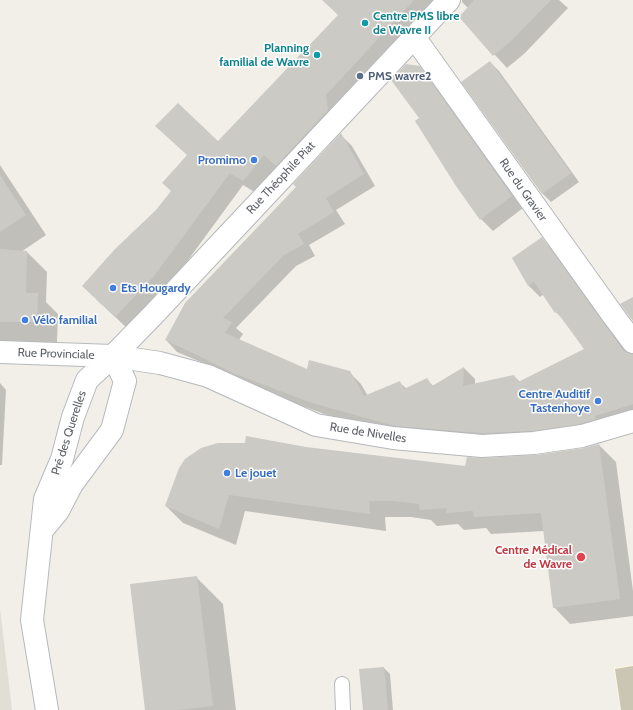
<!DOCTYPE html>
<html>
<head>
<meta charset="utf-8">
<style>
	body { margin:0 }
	canvas { display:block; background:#f1efe8 }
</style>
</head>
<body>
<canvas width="633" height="710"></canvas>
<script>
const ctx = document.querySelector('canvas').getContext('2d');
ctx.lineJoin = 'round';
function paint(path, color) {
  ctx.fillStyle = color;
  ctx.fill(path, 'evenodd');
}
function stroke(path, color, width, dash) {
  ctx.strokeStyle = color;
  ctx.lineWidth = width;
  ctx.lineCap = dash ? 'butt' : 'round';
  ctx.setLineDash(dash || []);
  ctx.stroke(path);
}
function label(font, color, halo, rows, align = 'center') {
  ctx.font = font + ' Cabin,sans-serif';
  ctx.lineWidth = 3;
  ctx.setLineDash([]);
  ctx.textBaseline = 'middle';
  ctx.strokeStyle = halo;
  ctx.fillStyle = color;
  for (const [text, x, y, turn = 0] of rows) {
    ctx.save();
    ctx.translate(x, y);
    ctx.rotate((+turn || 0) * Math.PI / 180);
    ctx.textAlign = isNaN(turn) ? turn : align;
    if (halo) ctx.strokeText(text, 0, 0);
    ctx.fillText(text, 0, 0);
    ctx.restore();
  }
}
paint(new Path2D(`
	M633,665v45h-13l-6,-42z`), '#fef7e0');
paint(new Path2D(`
	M0,608l12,102h-12z`), '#e1ded6');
paint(new Path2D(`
	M323,0h117l-184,193 -13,-8 -76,104 -39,40 -32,-30 60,-88 62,-68 121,-128z
	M458,0h101l9,8 -43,45 -18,15 -47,-51 8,-9 -6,-6v-2z
	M490,62l9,9 80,111 -28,20 -8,-8z
	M419,67l12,12 92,129 -30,23 -12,-12z
	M341,135l11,11 23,40 -39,24 9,14 -36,21 6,11 -19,10 -60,62 7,6 -4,6 68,30 42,2 12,12 7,12 32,-13 7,6 20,-10 6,7 31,-18 11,11v6l39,-9 6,6 65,-32 -18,-26 -11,-12 -12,-18 -4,3 -11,-11 -16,-28 29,-19 11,11 76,104 4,1v64l-42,16 -183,2 -84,-23 -79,-30 -37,-19 -31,-13 -11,-12z
	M0,165l46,70 -25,17h6l20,20 -1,30 12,12 -1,28h-57z
	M0,383l6,7 -4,75h-2z
	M599,445l17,17 17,129v25l-63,8 -16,-17 -10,-76 -53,3 -5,-6 -22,2 -6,-6 -21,2 -6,-6 -20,-3h-26l1,14 -141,-20 -9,34 -53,-22 -17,-17 140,-58 160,19 17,-8 53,-3 48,-7z
	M196,577l27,27 13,106h-90z
	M633,666v44h-12l-6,-41z
	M384,668l6,6 3,36h-29z`), '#0003');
paint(new Path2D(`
	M322,0h92l-88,95 2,15 -52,56 -12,-11 -21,26 -13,-8 -76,103 -39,41 -33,-31 33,-37 41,-39 15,-19 -9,-8 25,-28 -32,-29 23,-23 40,38 120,-126z
	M474,0h77l-39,40 -19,16 -34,-39z
	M490,61l81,112 -29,21 -81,-112z
	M406,64l14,2 92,130 -32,24 -24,-34 -41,-65 4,-3 -28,-38z
	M341,133l23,41 -38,24 8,14 -36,22 6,10 -20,11 -61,63 9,4 -7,11 82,36 2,-9 41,11 14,25 36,-15 4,8 23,-11 5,8 32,-19 -1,19 51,-11 4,7 66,-33 -27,-37 -2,1 -21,-31 -6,4 -16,-28 30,-21 81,113 5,3 5,1v50l-38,12 1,3 -17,5 -46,7 -51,2 -87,-7 -83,-23 -79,-30 -38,-19 -30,-14 20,-37 111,-116 -3,-3z
	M0,175l26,40 -26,17z
	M0,249l27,2 -1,42h12l-1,29h-37z
	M633,297v24l-13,-17z
	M246,436l60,11 159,19 2,-9 16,1 53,-3 48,-7 15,-4 21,155 -67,9 -12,-95 -67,4 -1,-6 -27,2v-5l-26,2 -1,-6 -25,-3h-25l1,13 -141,-19 -10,34 -54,-23 14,-38 6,-9 16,-11 17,-5h27z
	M197,576l16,130 -36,4h-32l-15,-126z
	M384,667l4,43h-25l-4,-41z`), '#cccac5');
const lane = new Path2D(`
	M342,684l1,26`);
const street = new Path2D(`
	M414,37l201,281 18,24
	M113,356l47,7 48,13 108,49 77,13 89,8 52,-3 48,-7 51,-15
	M113,356l41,-42 295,-314`);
const secondary = new Path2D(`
	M0,352l113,4
	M43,529l15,-18 14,-27 40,-54 13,-49 -12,-25
	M47,710l-15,-90 13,-121 17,-40 11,-42 14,-37 26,-24`);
stroke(lane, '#b5b8bc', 16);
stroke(street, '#b5b8bc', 24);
stroke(secondary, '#b6babf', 24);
stroke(lane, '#fff', 14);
stroke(street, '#fff', 22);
stroke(secondary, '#fff', 22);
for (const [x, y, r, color] of [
	[365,23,4,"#0f9aa8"],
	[317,55,4,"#0f9aa8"],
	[360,76,4,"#5c6f8a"],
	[254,160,4,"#3f7fe0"],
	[113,288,4,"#3f7fe0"],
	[25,320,4,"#3f7fe0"],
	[598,401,4,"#3f7fe0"],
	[227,473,4,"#3f7fe0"],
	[581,557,5,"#e0444e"]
]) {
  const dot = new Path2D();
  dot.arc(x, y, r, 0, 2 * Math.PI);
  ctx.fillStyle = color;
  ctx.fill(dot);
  stroke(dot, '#fff', 1.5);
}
label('bold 12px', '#0d838f', '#fff', [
	["Centre PMS libre",373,16],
	["de Wavre II",373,30],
	["Planning",309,48,"right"],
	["familial de Wavre",309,62,"right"]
], 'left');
label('bold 12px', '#4e5e75', '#fff', [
	["PMS wavre2",368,76]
], 'left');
label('bold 12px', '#366cbe', '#fff', [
	["Promimo",246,160,"right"],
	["Ets Hougardy",121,288],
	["Vélo familial",33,320],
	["Centre Auditif",590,394,"right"],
	["Tastenhoye",590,408,"right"],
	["Le jouet",235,473]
], 'left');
label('12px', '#5f6368', '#fff', [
	["Rue Théophile Piat",281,178,-47],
	["Rue du Gravier",523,190,55],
	["Rue Provinciale",56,354,2],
	["Pré des Querelles",69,433,-72],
	["Rue de Nivelles",368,433,9]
]);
label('bold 12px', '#be3a42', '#fff', [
	["Centre Médical",572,550],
	["de Wavre",572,564]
], 'right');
</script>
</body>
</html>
